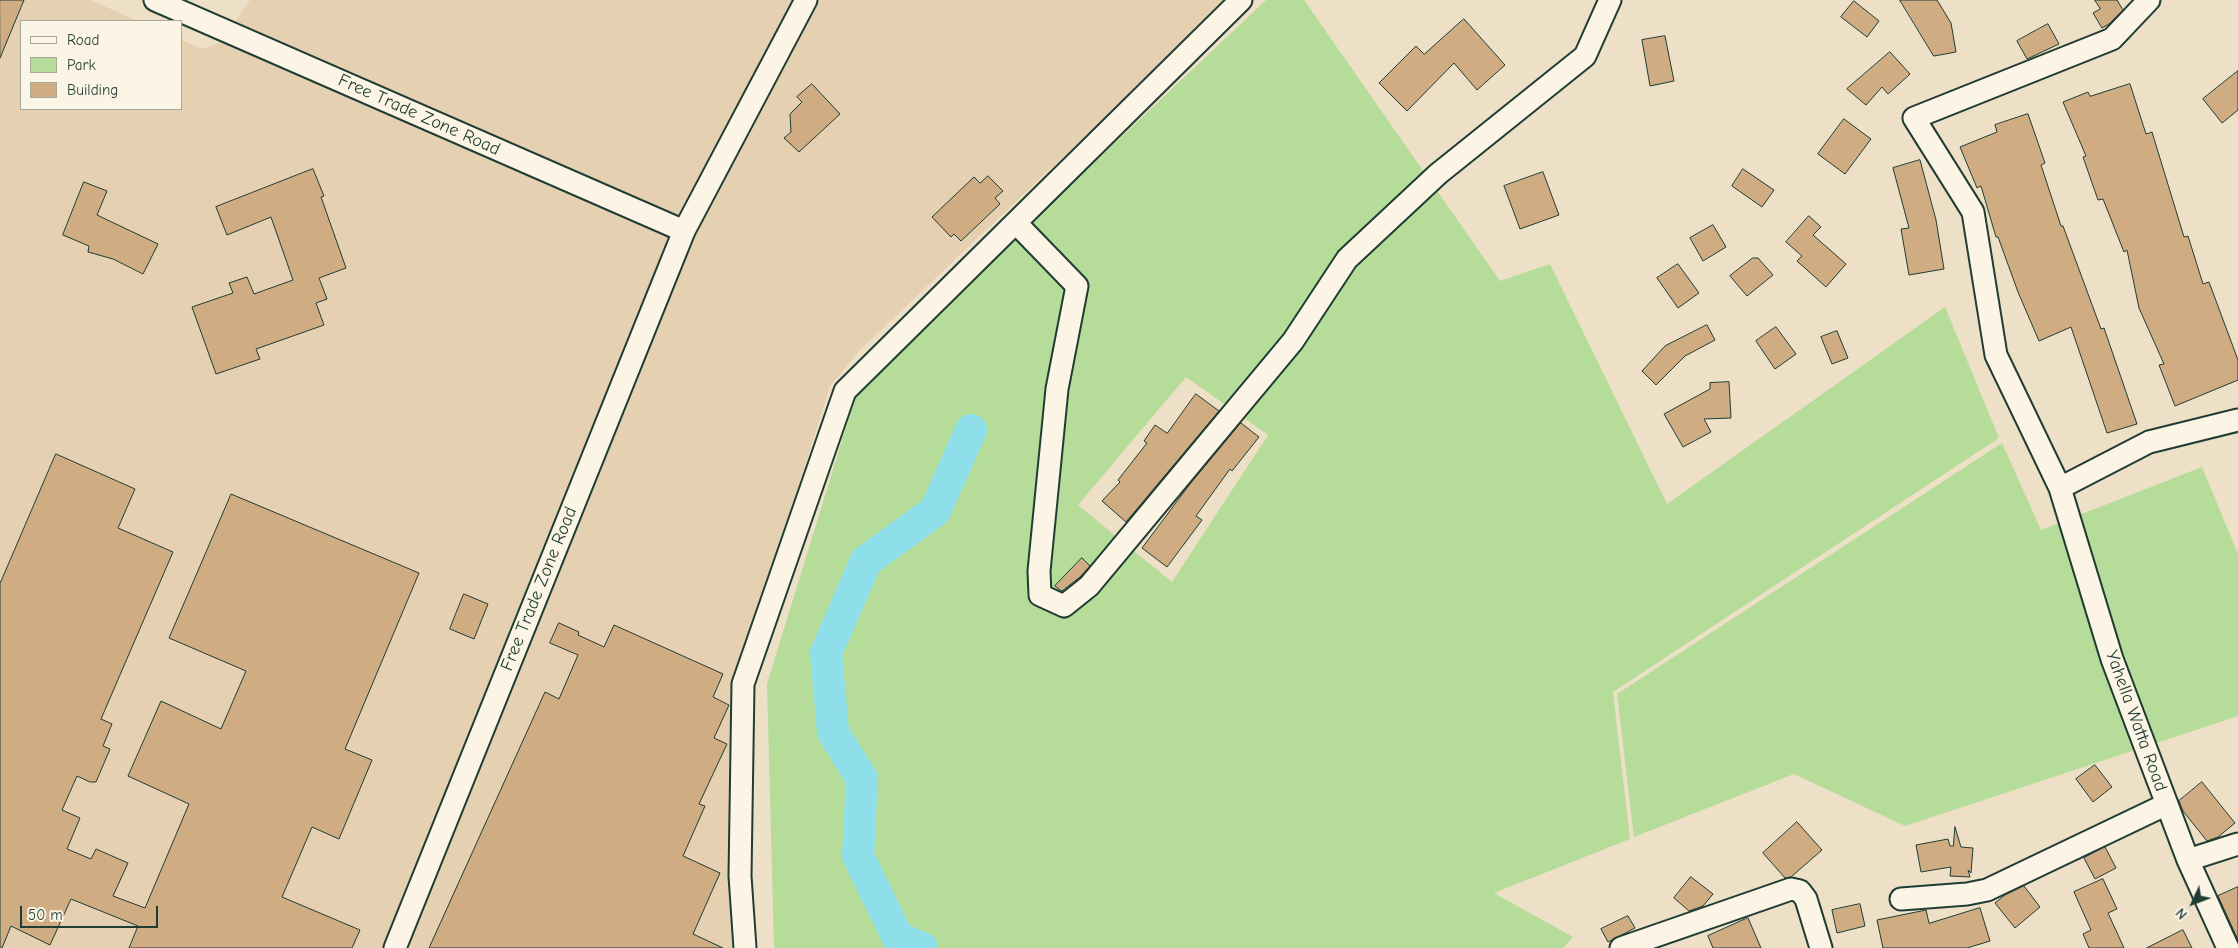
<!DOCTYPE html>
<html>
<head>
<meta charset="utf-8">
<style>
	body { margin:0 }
	#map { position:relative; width:2238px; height:948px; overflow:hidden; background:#eedfc7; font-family:"Comic Neue",sans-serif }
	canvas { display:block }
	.legend { position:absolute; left:20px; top:20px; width:162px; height:90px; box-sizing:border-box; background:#fcf5e5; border:1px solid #a4ab9e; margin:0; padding:6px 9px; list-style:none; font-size:15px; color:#1f3d34 }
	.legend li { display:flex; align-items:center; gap:10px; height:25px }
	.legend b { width:25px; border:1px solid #a4ab9e }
	.north { position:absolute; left:2168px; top:878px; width:50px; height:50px; -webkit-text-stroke:4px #fcf5e5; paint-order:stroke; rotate:227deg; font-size:14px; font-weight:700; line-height:20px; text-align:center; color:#1f3d34 }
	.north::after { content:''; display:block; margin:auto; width:18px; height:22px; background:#1f3d34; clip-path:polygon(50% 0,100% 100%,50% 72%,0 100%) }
	.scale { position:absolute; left:20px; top:906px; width:138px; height:22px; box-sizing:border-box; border:2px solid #1f3d34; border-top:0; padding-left:6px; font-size:15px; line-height:18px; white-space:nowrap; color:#1f3d34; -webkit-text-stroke:4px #fcf5e5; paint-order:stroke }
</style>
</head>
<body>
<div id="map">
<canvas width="2238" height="948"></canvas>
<ul class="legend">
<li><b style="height:6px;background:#fcf5e5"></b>Road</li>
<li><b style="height:14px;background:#b5dd99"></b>Park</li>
<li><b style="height:14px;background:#cfac82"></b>Building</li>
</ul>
<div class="north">N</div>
<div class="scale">50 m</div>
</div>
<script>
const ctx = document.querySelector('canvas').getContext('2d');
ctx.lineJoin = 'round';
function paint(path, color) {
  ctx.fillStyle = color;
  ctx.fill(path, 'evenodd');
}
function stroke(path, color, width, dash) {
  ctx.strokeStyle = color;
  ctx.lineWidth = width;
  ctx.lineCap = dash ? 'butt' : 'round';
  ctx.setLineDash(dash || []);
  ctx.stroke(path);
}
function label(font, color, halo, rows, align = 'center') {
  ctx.font = font + ' "Comic Neue",sans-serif';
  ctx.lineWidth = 4;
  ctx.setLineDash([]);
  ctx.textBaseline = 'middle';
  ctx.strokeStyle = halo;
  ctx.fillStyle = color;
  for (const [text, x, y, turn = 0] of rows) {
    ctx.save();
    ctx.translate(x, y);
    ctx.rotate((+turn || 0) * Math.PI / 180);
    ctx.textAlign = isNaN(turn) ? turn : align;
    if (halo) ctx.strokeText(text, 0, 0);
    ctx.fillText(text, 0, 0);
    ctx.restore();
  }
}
paint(new Path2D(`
	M0,0h90l48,21h-117v88h160v-69l22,9 18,-7 29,-42h978l-368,350 -30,36 -82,261 1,301h-749z`), '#e5d0b2');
paint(new Path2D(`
	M1266,0h38l196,281 50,-17 117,240 278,-197 54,131 -386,254 17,147 -136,54 79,44 -10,11h-789l-7,-264 92,-299zM1186,377l82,58 -96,147 -94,-77z
	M2002,443l39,87 161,-63 36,87v162l-333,110 -111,-52 -160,63 -17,-143z`), '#b5dd99');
stroke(new Path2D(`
	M922,948l-24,-10 -40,-82 4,-77 -29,-47 -7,-79 40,-92 69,-50 36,-81`), '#8edfea', 32);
const building = new Path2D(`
	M0,0h24l-24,58z
	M1900,0h37l14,23 5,29 -22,4z
	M2095,0h22l6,10 -14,14 -7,4 -9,-15 7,-4z
	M1854,1l25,20 -12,16 -26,-20z
	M1464,19l41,46 -28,25 -23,-27 -47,48 -28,-28 37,-37 8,8z
	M2048,24l11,20 -32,15 -10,-18z
	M1665,36l9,45 -24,5 -8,-46z
	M1890,52l20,22 -22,20 -6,-7 -16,18 -19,-16z
	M2238,71v39l-16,13 -19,-24z
	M812,84l28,30 -41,38 -15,-14 7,-6 -1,-18 12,-12 -5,-5z
	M2130,84l16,50 6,-2 32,105 4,-1 15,48 6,-2 29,78v20l-63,26 -16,-41 5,-1 -25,-56 -12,-58 -3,2 -21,-53 -5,1 -15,-43 3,-1 -23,-54 25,-10 2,4z
	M2028,114l17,49 -4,2 20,61h2l38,103 3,-1 33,96 -30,9 -36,-106 -32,14 -21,-49 -20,-55h-2l-15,-51 -4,2 -17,-41 37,-15 -2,-7z
	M1844,119l27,20 -26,35 -27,-20z
	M1920,160l16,60 8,49 -35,6 -8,-46 8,-1 -16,-60z
	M313,169l11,27 -3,1 25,71 -27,10 8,21 -11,4 8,22 -68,24 4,10 -44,15 -24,-67 41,-14 -4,-10 18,-6 7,17 39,-14 -22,-63 -44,18 -11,-28z
	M1743,169l31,21 -12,17 -30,-21z
	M1543,172l16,43 -39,14 -16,-43z
	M988,176l15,15 -8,7 5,6 -39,37 -7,-7 -3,3 -19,-20 42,-40 6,6z
	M84,182l23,9 -10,24 61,29 -15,30 -30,-15 -25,-7 1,-6 -26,-11z
	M1809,216l12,11 -8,8 33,29 -20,23 -29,-26 5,-5 -16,-14z
	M1713,225l13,22 -23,14 -13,-23z
	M1753,258h5l15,17 -26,21 -17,-20z
	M1678,264l21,29 -21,15 -21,-30z
	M1707,325l8,15 -30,16 -29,29 -14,-14 23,-25z
	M1776,327l20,27 -21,15 -19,-28z
	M1837,331l11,27 -16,6 -11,-27z
	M1729,382l2,36 -27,1 7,13 -28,15 -19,-33 46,-25v-6z
	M1196,394l23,17 -93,111 -24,-21 18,-19 -2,-2 29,-37 -3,-2 11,-16 12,8z
	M1241,423l18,14 -27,34 -2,-2 -34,47 6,4 -35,47 -25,-19 48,-64z
	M56,454l79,35 -17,39 55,24 -72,167 11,5 -9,22 7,3 -14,33h-6l-13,-6 -15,34 18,8 -13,31 24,10 5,-10 32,14 -15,33 32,12 44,-104 -61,-28 33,-75 60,28 25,-58 -77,-33 62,-144 188,79 -74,176 27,11 -33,79 -27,-12 -30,70 78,33 -8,18h-223l9,-22 -67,-27 -21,46 -39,-19 -9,22h-2v-364z
	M1082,558l8,8 -10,11 -18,14 -2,-1 -5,-4z
	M464,594l24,10 -14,35 -24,-10z
	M559,623l20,9 -1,3 26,12 10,-22 109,49 -10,23 16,8 -15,33 13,6 -28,60 6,2 -22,50 37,17 -27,61 30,14h-294l116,-256 14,7 19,-44 -28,-12z
	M2095,765l17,22 -19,15 -17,-23z
	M2202,782l33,41 -17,14 -11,4 -24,-30 -4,-10z
	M1797,822l25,28 -31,27 -6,1 -22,-25z
	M1955,827l6,20 12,1 -2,25 -3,-3 2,7 -20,-1 1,-9 -30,5 -5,-27 32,-6 2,7h3z
	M2105,847l11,21 -21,11 -11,-21z
	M1691,877l22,17 -10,12 -14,5 -15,-13z
	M2103,879l14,30 -9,4 16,35h-35l-6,-14 8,-4 -17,-38z
	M2024,886l16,21 -25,21 -20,-25 10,-8z
	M2238,887v53l-20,-44z
	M1860,904l5,22 -28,7 -5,-23z
	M1980,908l10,33 -23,7h-84l-6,-28 49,-10 3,13z
	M1628,916l7,12 -27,14 -7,-13z
	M1748,918l13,30h-48l-5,-12z
	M2183,930l9,18h-45z`);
paint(building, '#cfac82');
stroke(building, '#1f3d34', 1);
const minor = new Path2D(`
	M155,0l529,231 122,-231
	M2149,0l-37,39 -198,79 59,94 23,143 64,133 89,-46 89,-22
	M1016,223l61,63 -20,103 -18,182 1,24 24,11 25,-20 204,-245 54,-82 91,-85 147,-118 25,-56
	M2060,488l52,171 76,201 40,88
	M2188,860l50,-16
	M1901,899l66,-5 20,-4 180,-86
	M395,948l289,-717
	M745,948l-5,-72 3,-192 102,-293 396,-391
	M1621,948l170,-59 9,2 6,8 15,49`);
stroke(minor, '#1f3d34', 25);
stroke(minor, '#fcf5e5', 21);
label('18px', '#1f3d34', '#fcf5e5', [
	["Free Trade Zone Road",419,115,24],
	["Free Trade Zone Road",539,589,-68],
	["Yahella Watta Road",2136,721,70]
]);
</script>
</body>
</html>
